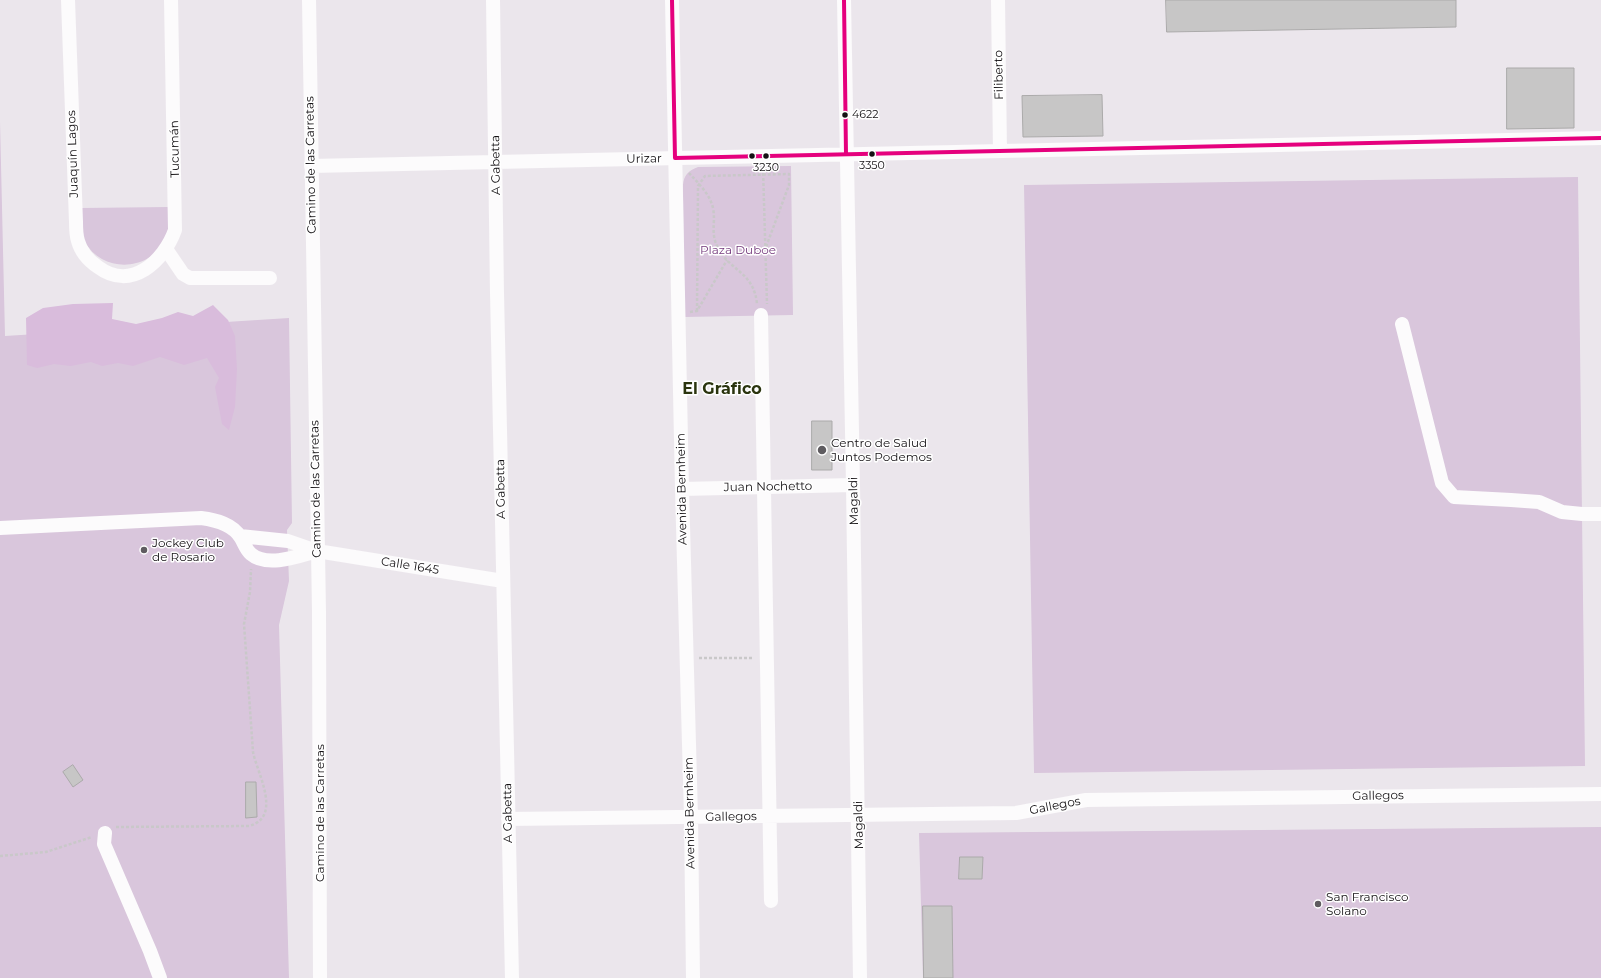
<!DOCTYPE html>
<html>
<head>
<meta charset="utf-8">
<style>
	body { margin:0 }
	canvas { display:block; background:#ebe6ec }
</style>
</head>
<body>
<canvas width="1601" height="978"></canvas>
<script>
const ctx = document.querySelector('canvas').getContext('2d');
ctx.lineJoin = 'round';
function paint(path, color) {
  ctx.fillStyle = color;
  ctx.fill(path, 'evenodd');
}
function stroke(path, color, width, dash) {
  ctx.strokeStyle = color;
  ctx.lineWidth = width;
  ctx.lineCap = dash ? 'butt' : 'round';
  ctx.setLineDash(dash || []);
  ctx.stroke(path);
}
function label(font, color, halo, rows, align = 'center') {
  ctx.font = font + ' Montserrat,sans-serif';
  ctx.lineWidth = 3;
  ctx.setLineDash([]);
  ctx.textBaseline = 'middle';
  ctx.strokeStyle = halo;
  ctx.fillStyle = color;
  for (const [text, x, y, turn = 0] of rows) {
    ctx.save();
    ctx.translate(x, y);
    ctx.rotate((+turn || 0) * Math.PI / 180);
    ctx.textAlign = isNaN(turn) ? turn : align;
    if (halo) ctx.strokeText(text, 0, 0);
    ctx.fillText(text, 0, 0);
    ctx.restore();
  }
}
paint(new Path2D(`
	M0,121l5,215 284,-18 3,205 -5,7 2,51 -10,44 10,353h-289z
	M791,166l2,149 -109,2 -1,-132c1,-10 5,-14 15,-18z
	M1578,177l7,589 -551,7 -10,-588z
	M169,207c0,10 1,23 -4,33 -16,32 -63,33 -80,2 -6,-11 -5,-22 -5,-34z
	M1601,827v151h-678l-4,-145z`), '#d9c6dc');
paint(new Path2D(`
	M113,303l-1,16 24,5 26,-6 16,-6 15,4 20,-11 15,15 7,16 2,33 -2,38 -6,23 -7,-6 -7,-37 4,-9 -12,-20 -23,7 -24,-8 -27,9 -15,-3 -16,3 -11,-4 -20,4 -17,-2 -17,4 -10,-3 -1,-47 17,-10 30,-4z`), '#d9bcdc');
const building = new Path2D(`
	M1166,0h290v27l-289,5z
	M1507,68h67v60l-67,1z
	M1102,95l1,41 -80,1 -1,-41z
	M812,421h20v49h-20z
	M73,765l10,15 -10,7 -10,-15z
	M246,782h10l1,35 -11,1z
	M960,857h23l-1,22h-23z
	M923,906h29l1,72h-29z`);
paint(building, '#c7c6c6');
stroke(building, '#abaaaa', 1);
stroke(new Path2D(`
	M763,168l4,136
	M689,173c9,10 21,21 24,35 3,15 -3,25 5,40 12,23 36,24 39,56
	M697,311l1,-125 7,-10 84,-2v11l-23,62
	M690,312l7,-1 30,-51
	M699,658h55
	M116,827l133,-1c34,-9 8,-53 4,-74l-9,-128 6,-32 1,-23
	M0,856l46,-4 46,-15`), '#c9c8c9', 2.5, [3, 2]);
stroke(new Path2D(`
	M68,0l8,222c0,6 0,13 2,19 3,11 11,20 20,26 33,25 66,-6 77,-37l-4,-230
	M309,0l10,611 1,367
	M493,0l4,293 15,685
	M672,0l10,489 9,328 2,161
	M844,0l9,485 7,493
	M998,0l2,151
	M311,166l1290,-28
	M166,249l17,25 7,4h80
	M761,315l10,586
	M1402,324l40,159 12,14 57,3 28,2 23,10 20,2h19
	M682,489l171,-4
	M0,528l201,-10c15,2 32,6 40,20 3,5 5,12 10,16 16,14 48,2 66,-3
	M240,536l48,5 29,10 186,30
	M508,819l508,-6 70,-13 515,-6
	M105,833l-1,11 46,107 10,27`), '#fcfbfc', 14);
stroke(new Path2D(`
	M672,0l3,158 926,-20
	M844,0l2,154`), '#e5007d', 4);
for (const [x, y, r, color] of [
	[845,115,3.5,"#141114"],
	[872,154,3.5,"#141114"],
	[752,156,3.5,"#141114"],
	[766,156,3.5,"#141114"],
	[822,450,5,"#5f5c60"],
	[144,550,4,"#5f5c60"],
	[1318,904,4,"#5f5c60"]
]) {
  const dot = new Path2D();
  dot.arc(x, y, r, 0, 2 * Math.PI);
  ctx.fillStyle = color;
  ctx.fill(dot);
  stroke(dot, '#fff', 1.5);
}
label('11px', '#141114', '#fff', [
	["4622",852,115,"left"],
	["3350",872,166],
	["3230",766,168]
]);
label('12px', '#141114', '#fff', [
	["Filiberto",999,75,-91],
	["Tucumán",175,149,-91],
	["Juaquín Lagos",73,154,-92],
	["Urizar",644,159,-1],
	["Camino de las Carretas",311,165,-91],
	["A Gabetta",496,165,-91],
	["Juan Nochetto",768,487,-1],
	["Camino de las Carretas",316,489,-91],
	["A Gabetta",501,489,-91],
	["Avenida Bernheim",682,489,-91],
	["Magaldi",854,501,-91],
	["Calle 1645",410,566,9],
	["Gallegos",1378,796,-1],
	["Gallegos",1055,806,-11],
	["Camino de las Carretas",320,813,-90],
	["A Gabetta",508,813,-91],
	["Avenida Bernheim",690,813,-91],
	["Gallegos",731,817,-1],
	["Magaldi",859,825,-91]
]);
label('12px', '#74397c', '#fff', [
	["Plaza Duboe",738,250]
]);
label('12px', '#141114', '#fff', [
	["Centro de Salud",831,443],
	["Juntos Podemos",831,457],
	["Jockey Club",152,543],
	["de Rosario",152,557],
	["San Francisco",1326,897],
	["Solano",1326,911]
], 'left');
label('bold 16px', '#2a340e', '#fff', [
	["El Gráfico",722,389]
]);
</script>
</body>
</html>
